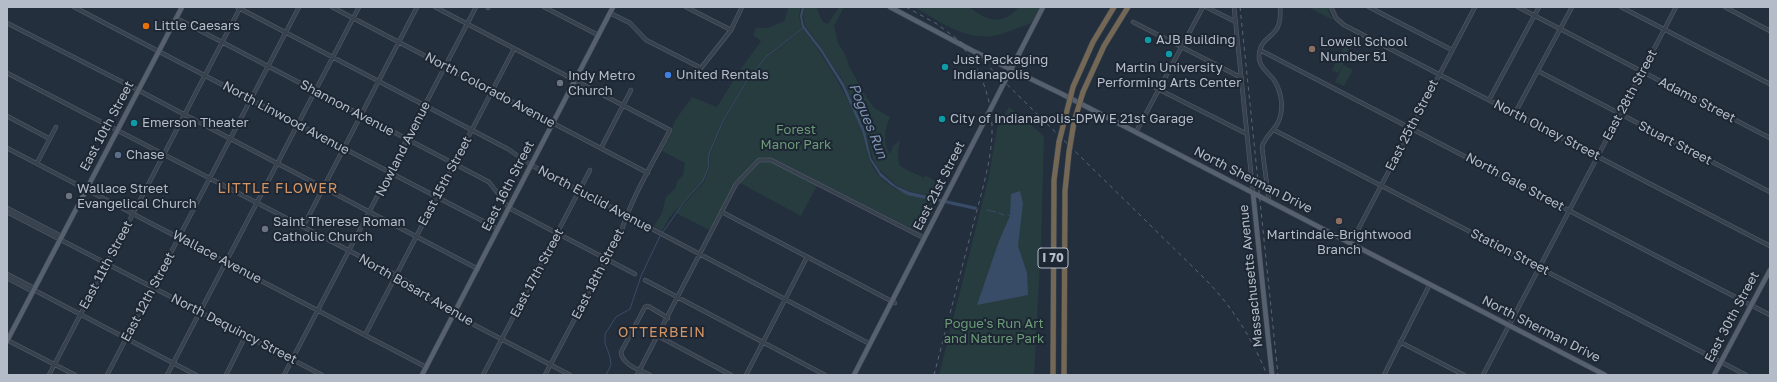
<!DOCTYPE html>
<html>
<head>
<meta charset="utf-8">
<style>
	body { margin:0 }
	#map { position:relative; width:1777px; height:382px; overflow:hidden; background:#242f3e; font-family:"Golos Text",sans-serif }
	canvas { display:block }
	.frame { position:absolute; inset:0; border:8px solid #b4bcc9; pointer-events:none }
</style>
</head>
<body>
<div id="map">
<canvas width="1777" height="382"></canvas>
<div class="frame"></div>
</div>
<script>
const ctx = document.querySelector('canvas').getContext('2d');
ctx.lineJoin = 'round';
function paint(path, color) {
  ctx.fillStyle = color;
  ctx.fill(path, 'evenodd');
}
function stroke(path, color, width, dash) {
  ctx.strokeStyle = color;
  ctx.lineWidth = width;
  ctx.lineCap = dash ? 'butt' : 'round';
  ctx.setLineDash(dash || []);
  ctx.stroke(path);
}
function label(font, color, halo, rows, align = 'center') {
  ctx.font = font + ' "Golos Text",sans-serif';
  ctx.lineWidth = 4;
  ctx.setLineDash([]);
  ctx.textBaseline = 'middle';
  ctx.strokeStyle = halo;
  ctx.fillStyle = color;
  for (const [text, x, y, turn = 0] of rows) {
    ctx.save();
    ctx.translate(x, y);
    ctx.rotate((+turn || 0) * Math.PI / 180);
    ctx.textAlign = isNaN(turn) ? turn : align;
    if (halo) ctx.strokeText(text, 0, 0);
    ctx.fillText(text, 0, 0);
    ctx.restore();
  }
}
paint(new Path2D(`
	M787,7h14l-2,9 3,12 -35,28 -20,23 -24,42 -14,33 -2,14 -4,13 -34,37 -7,13 -8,-5 8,-13 4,-16 9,-8 3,-9 5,-5 2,-12 -23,-12 9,-17 3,-12 18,-25 25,10 21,-34 23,-32 -8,-6 3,-7h12l16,-7 4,-11z
	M804,7h12l7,15 5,2 11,-17h5l-10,19 4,17 7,11 4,12 15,27 10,15 16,9c-5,13 -8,25 0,37l3,-8 7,-6 -2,13 1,12c8,6 16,8 25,13l1,-3 20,12 -5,11 -28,-6 -15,-6 -19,-18 -5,-9 -4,-16 -5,-14 -21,-48 -25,-38 -13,-17 -2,-11z
	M914,7c16,0 37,-3 53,0 5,1 11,7 16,9 13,7 28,3 35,-9h22l-9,16c-12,4 -25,11 -38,13 -30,4 -55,-16 -79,-29z
	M1308,7h19l6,13z
	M803,29c24,31 43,64 58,100 7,17 6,34 19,48 16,16 36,20 58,25l-16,32 -103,-52 -18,34 -61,-33 16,-17 -1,-3 -18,19 -26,49 -35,-18 28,-31 5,-14 1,-14 14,-33 24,-41 19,-23z
	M1345,45l2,1 2,8 -11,19 -6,-3z
	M1343,65l10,5 -9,16 -9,-4z
	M1009,107l35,29 -3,107 -7,132h-95l50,-199 8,-48z`), '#263c3f');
paint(new Path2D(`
	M802,7h2l-2,10 2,9 17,22 23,36 21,47 6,27 10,15 15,13 14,6 67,15 -1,3 -69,-15 -16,-10 -11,-9 -10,-16 -8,-29 -20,-45 -21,-34 -19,-25 -2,-11z
	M1020,191l3,12 -5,43 9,27 1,22 -51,10 22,-64 11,-25 1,-22z`), '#394c67');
stroke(new Path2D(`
	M987,210l9,2
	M999,213l5,2
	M1008,215l2,1
	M663,232l21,-30 19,-21 5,-13 1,-14 14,-33 25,-42 19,-23 36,-28
	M606,375l5,-10 -1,-8 -5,-14v-9l11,-17 14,-8 11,-33 19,-40`), '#394c67', 1);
const minor = new Path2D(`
	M74,7l424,222
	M237,7l271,142 23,16 339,179
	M332,7l316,166
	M435,7l235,123c-17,33 -38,66 -49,102l-76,143
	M544,7l54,28
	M686,7l45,23
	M1206,7l30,15
	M1234,7l19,186
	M1331,7l5,11 8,7 426,221
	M1369,7l83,43
	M1518,7l252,131
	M1621,7l149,77
	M1725,7l45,24
	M488,8v-1
	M610,13l20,10 16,17 55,28 30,-38 11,-23
	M176,18l313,164 20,26 126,66
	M1133,22l109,56
	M7,23l129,66 342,180
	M1260,50l510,265
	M1538,71l232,121
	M7,73l389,202 16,10 30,23 128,67
	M1154,87l93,47
	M1489,100l50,-93
	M1515,113l57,-106
	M7,116l43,23
	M1274,130l472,245
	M1136,132l67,-125
	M7,148l419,219
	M601,148l30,-58
	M37,163l19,-36
	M1269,201l-7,-54c3,-13 17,-18 19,-34 2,-11 -1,-24 -7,-33 -6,-8 -16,-14 -15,-25 2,-23 24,-14 21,-48
	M7,208l52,27 2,4
	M7,212l315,163
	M722,212l173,91
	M303,227l114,-220
	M1351,243l124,-236
	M7,274l25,13 2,3 162,85
	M7,278l23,12h4
	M645,280l180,95
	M365,335l149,-286
	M658,336l73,39
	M7,340l68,35
	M1400,342l64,33
	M49,375l191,-367
	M107,375l192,-368
	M167,375l192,-368
	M226,375l20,-40
	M284,375l192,-368
	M483,375l107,-205
	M637,375l99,-191 23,-24h12l153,78
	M650,375c-10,-5 -28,-10 -29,-23l24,-45 3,-1 20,12
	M746,375l61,-118
	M1384,375l46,-91
	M1483,375l193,-368`);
const major = new Path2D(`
	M890,7l83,44 89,43 543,281
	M1253,193l19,182
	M7,341l175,-334
	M422,375l191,-368
	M854,375l189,-368
	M1714,375l56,-105`);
const highway = new Path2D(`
	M1073,87l20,-45 21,-35
	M1083,92l21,-46 24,-39
	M1053,375l1,-195 5,-38
	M1064,375l1,-184 4,-39`);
stroke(minor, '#565f6c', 4.5);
stroke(major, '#414a57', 5.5);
stroke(highway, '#434c59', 6);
stroke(minor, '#38414e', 3.5);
stroke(major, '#56606e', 4.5);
stroke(highway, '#746855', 5);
stroke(new Path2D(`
	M906,7l31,17 36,27 231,227c28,28 48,60 63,97
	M1240,7l38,368
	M934,375c13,-50 26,-100 39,-150 8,-31 20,-68 19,-99 -1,-29 -12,-59 -31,-81`), '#5a6575', 1, [4, 4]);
const highwayBridge = new Path2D(`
	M1059,142l14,-55
	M1069,152l5,-30 9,-30`);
stroke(highwayBridge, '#434c59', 6, []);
stroke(highwayBridge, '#746855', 5);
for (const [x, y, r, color] of [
	[146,26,4,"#e8710a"],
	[1148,40,4,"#0f9aa8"],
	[1312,49,4,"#8d6e63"],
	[1169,54,4,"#0f9aa8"],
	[945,67,4,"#0f9aa8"],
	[668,75,4,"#3f7fe0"],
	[560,83,4,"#6b7280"],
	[942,119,4,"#0f9aa8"],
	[134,123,4,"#0f9aa8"],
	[118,155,4,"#5c6f8a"],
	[69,196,4,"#6b7280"],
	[1339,221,4,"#8d6e63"],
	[265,229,4,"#6b7280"]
]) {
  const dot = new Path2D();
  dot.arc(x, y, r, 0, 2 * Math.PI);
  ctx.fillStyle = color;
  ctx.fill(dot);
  stroke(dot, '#1d2633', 1.5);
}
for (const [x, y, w] of [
	[1053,258,30]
]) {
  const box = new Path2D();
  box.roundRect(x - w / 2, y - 10, w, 20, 3);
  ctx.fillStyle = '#1d2633';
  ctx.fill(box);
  stroke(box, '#b4bcc9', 1);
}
label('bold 12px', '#b4bcc9', null, [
	["I 70",1053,258]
]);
label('13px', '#b4bcc9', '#1d2633', [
	["Little Caesars",154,26],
	["AJB Building",1156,40],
	["Lowell School",1320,42],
	["Number 51",1320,57],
	["Just Packaging",953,60],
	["Indianapolis",953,75],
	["Martin University",1169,68,"center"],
	["Performing Arts Center",1169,83,"center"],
	["United Rentals",676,75],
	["Indy Metro",568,76],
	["Church",568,91],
	["City of Indianapolis-DPW E 21st Garage",950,119],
	["Emerson Theater",142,123],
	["Chase",126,155],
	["Wallace Street",77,189],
	["Evangelical Church",77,204],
	["Saint Therese Roman",273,222],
	["Catholic Church",273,237],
	["Martindale-Brightwood",1339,235,"center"],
	["Branch",1339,250,"center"]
], 'left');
label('13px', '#b4bcc9', '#1d2633', [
	["North Colorado Avenue",490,90,28],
	["East 28th Street",1630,95,-62],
	["Adams Street",1697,100,27],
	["Shannon Avenue",347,108,28],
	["North Linwood Avenue",286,118,28],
	["East 25th Street",1412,125,-63],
	["East 10th Street",107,126,-62],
	["North Olney Street",1547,130,27],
	["Stuart Street",1675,143,27],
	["Nowland Avenue",403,149,-63],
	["North Sherman Drive",1253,180,27],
	["East 15th Street",445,181,-62],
	["North Gale Street",1515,182,28],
	["East 16th Street",508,186,-63],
	["East 21st Street",939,186,-63],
	["North Euclid Avenue",595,199,28],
	["Station Street",1510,252,27],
	["Wallace Avenue",217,257,28],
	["East 11th Street",106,265,-62],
	["East 17th Street",537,273,-62],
	["East 18th Street",598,274,-63],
	["Massachusetts Avenue",1251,276,-96],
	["North Bosart Avenue",416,290,30],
	["East 12th Street",148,297,-62],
	["East 30th Street",1732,317,-62],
	["North Dequincy Street",234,329,27],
	["North Sherman Drive",1541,329,27]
]);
label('13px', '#6b9a76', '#1d2633', [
	["Forest",796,130],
	["Manor Park",796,145],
	["Pogue's Run Art",994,324],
	["and Nature Park",994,339]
]);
label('italic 14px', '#7c92b1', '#1d2633', [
	["Pogues Run",868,121,68]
]);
ctx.letterSpacing = '1px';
label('14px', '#d59563', '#1d2633', [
	["LITTLE FLOWER",278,189],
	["OTTERBEIN",662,333]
]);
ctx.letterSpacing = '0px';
</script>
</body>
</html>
